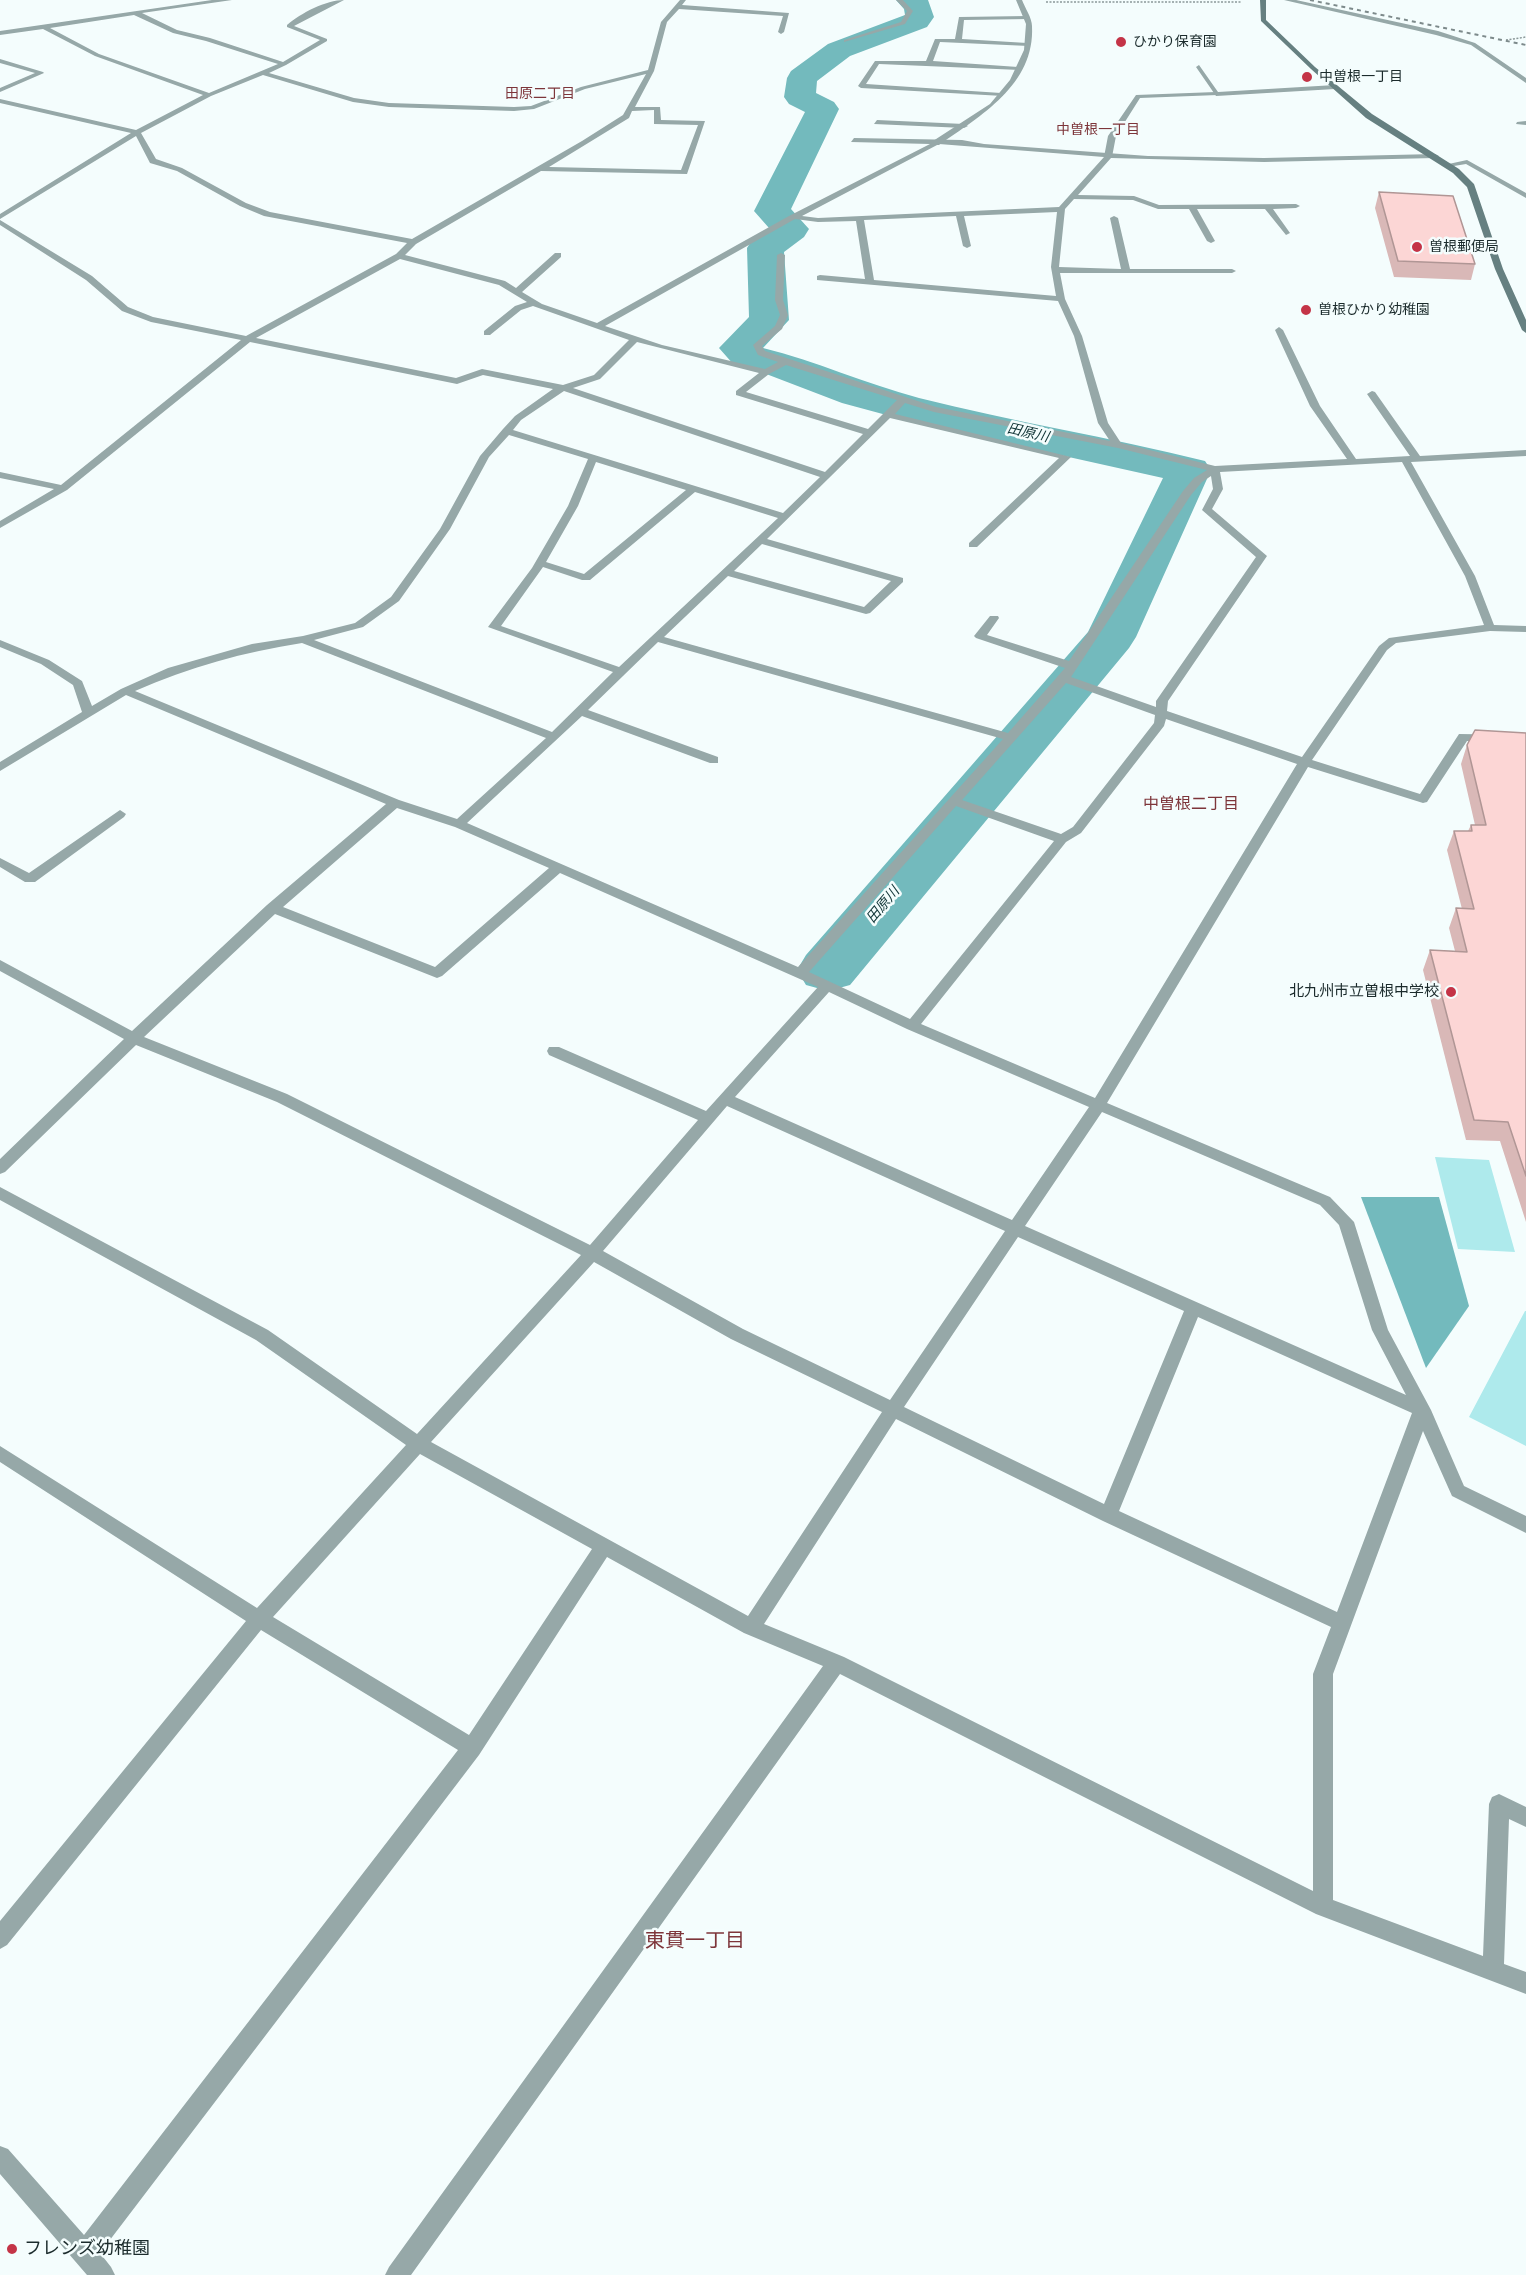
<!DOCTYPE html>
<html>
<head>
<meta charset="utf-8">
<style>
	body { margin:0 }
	canvas { display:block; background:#f4fdfd }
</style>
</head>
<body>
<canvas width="1526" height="2275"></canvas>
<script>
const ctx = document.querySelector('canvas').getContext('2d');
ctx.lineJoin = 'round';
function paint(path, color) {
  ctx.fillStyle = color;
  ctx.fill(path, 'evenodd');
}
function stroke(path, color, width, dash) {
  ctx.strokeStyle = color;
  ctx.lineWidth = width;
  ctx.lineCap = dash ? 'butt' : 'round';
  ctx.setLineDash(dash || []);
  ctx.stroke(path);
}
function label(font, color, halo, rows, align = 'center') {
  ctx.font = font + ' "Work Sans","Noto Sans JP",sans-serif';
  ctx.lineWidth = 5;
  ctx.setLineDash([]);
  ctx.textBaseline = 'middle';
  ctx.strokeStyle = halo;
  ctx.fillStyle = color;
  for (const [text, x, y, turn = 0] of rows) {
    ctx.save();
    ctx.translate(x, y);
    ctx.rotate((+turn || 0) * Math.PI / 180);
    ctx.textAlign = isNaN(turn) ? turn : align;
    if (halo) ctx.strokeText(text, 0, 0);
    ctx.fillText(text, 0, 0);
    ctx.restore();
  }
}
paint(new Path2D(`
	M1435,1157l54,3 26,92 -57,-3z
	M1525,1311h1v135l-57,-29z`), '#aeeaec');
paint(new Path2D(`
	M1361,1197h78l30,109 -43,62z`), '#73babd');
paint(new Path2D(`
	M896,0h32l6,17 -7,10 -77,29 -33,25 -1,12 18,9 5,7 -48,100 18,20 -5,8 -20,15 5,68 -26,28c53,13 103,36 156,50 94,24 191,39 286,63l6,9 -75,167 -7,11 -279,337 -22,6 -22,-6 -9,-15 9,-15 282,-323 75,-154 -247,-55 -74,-20 -81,-31 -27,-7 -15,-17 30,-31 -2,-69 5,-8 17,-12 -15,-17 51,-99 -16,-8 -5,-7 3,-19 4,-7 37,-27 77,-29 -1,-6z`), '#73babd');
stroke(new Path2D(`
	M1046,2h196
	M1506,40l20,-3`), '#8c9899', 1.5, [2, 1.5]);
paint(new Path2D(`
	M1216,92l2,3 -78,3 -24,38 -4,21 -4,2 -4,-2 4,-21 28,-41z`), '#96a8a8');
paint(new Path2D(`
	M212,0h20l-90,13 35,17 33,8 73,24 37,-22 -33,-13v-2c14,-12 39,-25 57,-25l-50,26 33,13v2l-41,24 -17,8 85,25 35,5 125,4 17,-1 50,-19 67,-17 13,-48 19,-22h6l-4,5 107,8 -5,19 -3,2 -3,-2 5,-16 -104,-7 -12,13 -13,49 -19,36h25l1,13 44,1 -18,53 -146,-3 -125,73 -11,11 100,26 11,7 39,-35h6v4l-39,35 20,12 55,19 192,-107 141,-72 -79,-2 3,-4 108,2 22,4 164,12 116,2 171,-4 4,2 -4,2 -171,4 -153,-4 -33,37 56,1 25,9 137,-1 4,2 -4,2 -23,1 17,24 -4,2 -21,-26h-68l18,32 -4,2 -4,-2 -18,-32h-31l-25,-9 -59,-1 -9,10 -6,58 62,2 -11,-51 4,-2 4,2 12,51h102l4,2 -4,2h-172l5,26 17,37 26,87 13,20 94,23 132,-7 -37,-53 -35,-76 4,-3 4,3 37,76 36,53 54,-3 -43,-62 5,-3 3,1 45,64 106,-6v6l-115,6 64,114 19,49 32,1v6l-36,-1 -94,12 -9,7 -75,110 108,34 39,-60 67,1v8l-59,-2 -40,61 -4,1 -115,-36 -201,336 223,94 24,25 34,108 43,80 33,76 62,30v17l-74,-37 -29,-65 -90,243v226l150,56 6,-152 3,-7 7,-3 27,13v20l-17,-8 -5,145 22,8v22l-210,-80 -476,-240 -429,601h-26l4,-8 434,-601 -79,-33 -137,-76 -128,198 -379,498 11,14 4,8h-28l-87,-101v-28l8,3 76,86 374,-485 -197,-120 -254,315 -7,4v-28l246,-300 -246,-159v-16l257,162 149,-163 -150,-105 -256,-140v-13l268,143 149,104 164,-179 -304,-153 -141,-57 -131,127 -5,2v-15l124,-120 -124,-68v-11l132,71 135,-126 119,-101 -260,-109 -126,76v-9l82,-50 -9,-27 -32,-21 -41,-17v-7l49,20 33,21 10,25 29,-17 47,-21 84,-24 51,-8 52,-13 36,-26 49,-68 40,-73 23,-27 12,-13 38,-27 -70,-14 -26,9 -207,-42 -183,148 -67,38v-7l54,-32 -54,-11v-6l61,13 180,-145 -90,-18 -29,-11 -36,-31 -86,-55v-5l92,56 36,31 25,10 93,19 150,-82 11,-11 -143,-27 -24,-10 -63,-35 -27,-8 -14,-27 -136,83v-5l131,-81 -131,-30v-4l136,31 67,-35 -108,-39 -52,-27 -43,6v-4zM134,15l39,18 33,8 72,23 -69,29 -110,-39 -49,-26zM646,74l-23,41 -41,26 -170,98 -142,-27 -24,-9 -64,-35 -26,-9 -15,-26 70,-37 52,-21 90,27 36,5 125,4 20,-2 51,-20zM654,110v14l44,1 -17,45 -132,-3 80,-49 3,-7zM939,144l165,13 -45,50 -241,11 -16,-2zM1057,212l-6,55 5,29 -182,-16 -10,-60 92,-4 7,30 4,2 4,-2 -7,-30zM795,219l23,3 38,-1 9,58 -45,-4 -3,1v4l241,21 16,35 24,87 12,18 -174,-34 -171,-56 -3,-5 20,-17 6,-14 -5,-15 2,-45 -4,-2 -4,2 -2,45 5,15 -5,11 -22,19 5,10 20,7 -13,7 -103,-24 -57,-19zM400,259l99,26 28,17 -12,4 -31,25v4h6l31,-25 12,-4 96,34 -35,35 -31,10 -81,-16 -26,9 -200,-40zM637,342l122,31 -23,18v4l127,39 -38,38 -252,-84 27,-9zM786,365l111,35 -29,29 -122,-37 23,-18zM564,391l256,86 -37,36 -270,-83 8,-10zM905,403l29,9 184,36 89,22 -13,8 -11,13 -114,170 -82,-26 12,-17 -1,-2h-8l-16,20 2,2 89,30 -57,65 -344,-96 64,-61 138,38 4,-1 33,-31v-4l-136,-39 123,-121 169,40 -90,85v4h8l94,-90 -176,-43zM509,435l79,24 -20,47 -36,62 -44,59 125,45 -61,60 -238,-92 49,-13 36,-26 51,-72 39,-72zM596,462l90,28 -102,84 -38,-12 32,-56zM1402,462l63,114 19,49 -95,13 -10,8 -77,111 -135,-46 1,-10 99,-145 -55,-47 11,-20 -3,-17zM1211,476l2,13 -11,21 54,47 -100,144v6l-85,-30 120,-182 11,-13zM695,492l83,26 -159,149 -118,-41 42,-59 39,13h8zM762,544l129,37 -27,26 -130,-36zM658,642l345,97 -205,228 -331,-144 115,-107 128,47h8v-6l-130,-47zM302,643l244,95 -89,81 -58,-19 -264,-109c54,-24 109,-39 167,-48zM1066,683l89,32 -1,8 -81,104 -12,7 -99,-34zM1166,719l131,45 -202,334 -174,-74 145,-182 15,-9 83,-107zM956,806l98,35 -144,178 -101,-47zM397,808l58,19 94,41 -114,99 -152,-60zM560,873l258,114 -112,124 -147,-64h-10l-2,4 2,4 149,65 -108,125 -303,-151 -143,-57 131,-123 162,64 5,-2zM829,992l78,37 182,78 -77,113 -277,-123zM727,1106l278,125 -115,169 -147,-71 -140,-78zM1102,1112l218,93 19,20 33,105 34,65 -381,-169zM1018,1237l166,74 -80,193 -200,-97zM594,1262l137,77 151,73 -134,204 -317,-174zM1198,1317l214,96 -75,199 -218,-101zM896,1419l207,102 228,106 -18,47v217l-469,-234 -80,-33zM420,1454l172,95 -123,186 -196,-118z
	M896,0h7l10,11 -8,13 -61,18v-2l57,-18 6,-11z
	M1284,0h12l142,31 37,12 51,35v5l-55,-38 -35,-10z
	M1027,16l2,3 -65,1 -2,19 65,4 2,3 -89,-4 -7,19 85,6 2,3 -141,-6 -13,20 135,9 2,3 -142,-8 -3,-2 17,-25h51l9,-22h20l4,-22z
	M0,59l43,13 1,1 -44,19v-4l35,-15 -35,-10z
	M1199,65l19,27 117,-7 3,2 -3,2 -119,7 -20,-29z
	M877,120l87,4 4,2 -4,2 -90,-4z
	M1526,121v4l-10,-1 1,-2z
	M1467,160l59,33v5l-60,-34 -18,3 -4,-2z
	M120,810l6,4 -2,3 -89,65h-10l-25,-15v-9l29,15z`), '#96a8a8');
paint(new Path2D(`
	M1016,0h6c3,8 10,18 10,26 3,59 -52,90 -93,119h-6v-4l57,-37 20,-24 14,-30 2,-26z`), '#96a8a8');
paint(new Path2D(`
	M1260,0h6v20l49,47 57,47 87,55 15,15 29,85 23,51v13l-4,-3 -27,-61 -28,-82 -14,-14 -87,-55 -55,-49 -50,-48z`), '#668081');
stroke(new Path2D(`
	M1310,0l216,45`), '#7d8a8b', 2, [4, 4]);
paint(new Path2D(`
	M1379,192l96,72 -4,16 -77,-3 -19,-69z
	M1526,733v489l-26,-81 -34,-1 -43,-170 7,-20 25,1 -6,-23 7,-20 6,1 -15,-59 7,-19h14l3,-6h4l-14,-61 6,-19z`), '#d9b8b7');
const building = new Path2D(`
	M1379,192l74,4 22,68 -77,-3z
	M1475,730l51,3v443l-18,-54 -34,-2 -44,-170 37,2 -11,-44 18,1 -20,-78h18l-1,-6h15l-19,-80z`);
paint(building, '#fcd6d5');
stroke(building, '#b09695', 1.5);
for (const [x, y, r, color] of [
	[1121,42,6,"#c43447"],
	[1307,77,6,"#c43447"],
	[1417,247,6,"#c43447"],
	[1306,310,6,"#c43447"],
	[1451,992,6,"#c43447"],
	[12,2249,6,"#c43447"]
]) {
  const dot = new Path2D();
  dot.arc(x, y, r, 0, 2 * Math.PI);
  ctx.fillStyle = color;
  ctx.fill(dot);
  stroke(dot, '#f4fdfd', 2);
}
label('14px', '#1b2b2c', '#f4fdfd', [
	["ひかり保育園",1133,42],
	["中曽根一丁目",1319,77],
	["曽根郵便局",1429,247],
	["曽根ひかり幼稚園",1318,310]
], 'left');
label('14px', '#7d353a', '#f4fdfd', [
	["田原二丁目",540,94],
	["中曽根一丁目",1098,130]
]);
label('italic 14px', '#0f3335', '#f4fdfd', [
	["田原川",1028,433,13],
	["田原川",883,905,-50]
]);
label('15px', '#1b2b2c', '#f4fdfd', [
	["北九州市立曽根中学校",1439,992]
], 'right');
label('16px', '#7d353a', '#f4fdfd', [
	["中曽根二丁目",1191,804]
]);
label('18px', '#1b2b2c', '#f4fdfd', [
	["フレンズ幼稚園",24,2249]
], 'left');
label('20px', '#7d353a', '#f4fdfd', [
	["東貫一丁目",695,1941]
]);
</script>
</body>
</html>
